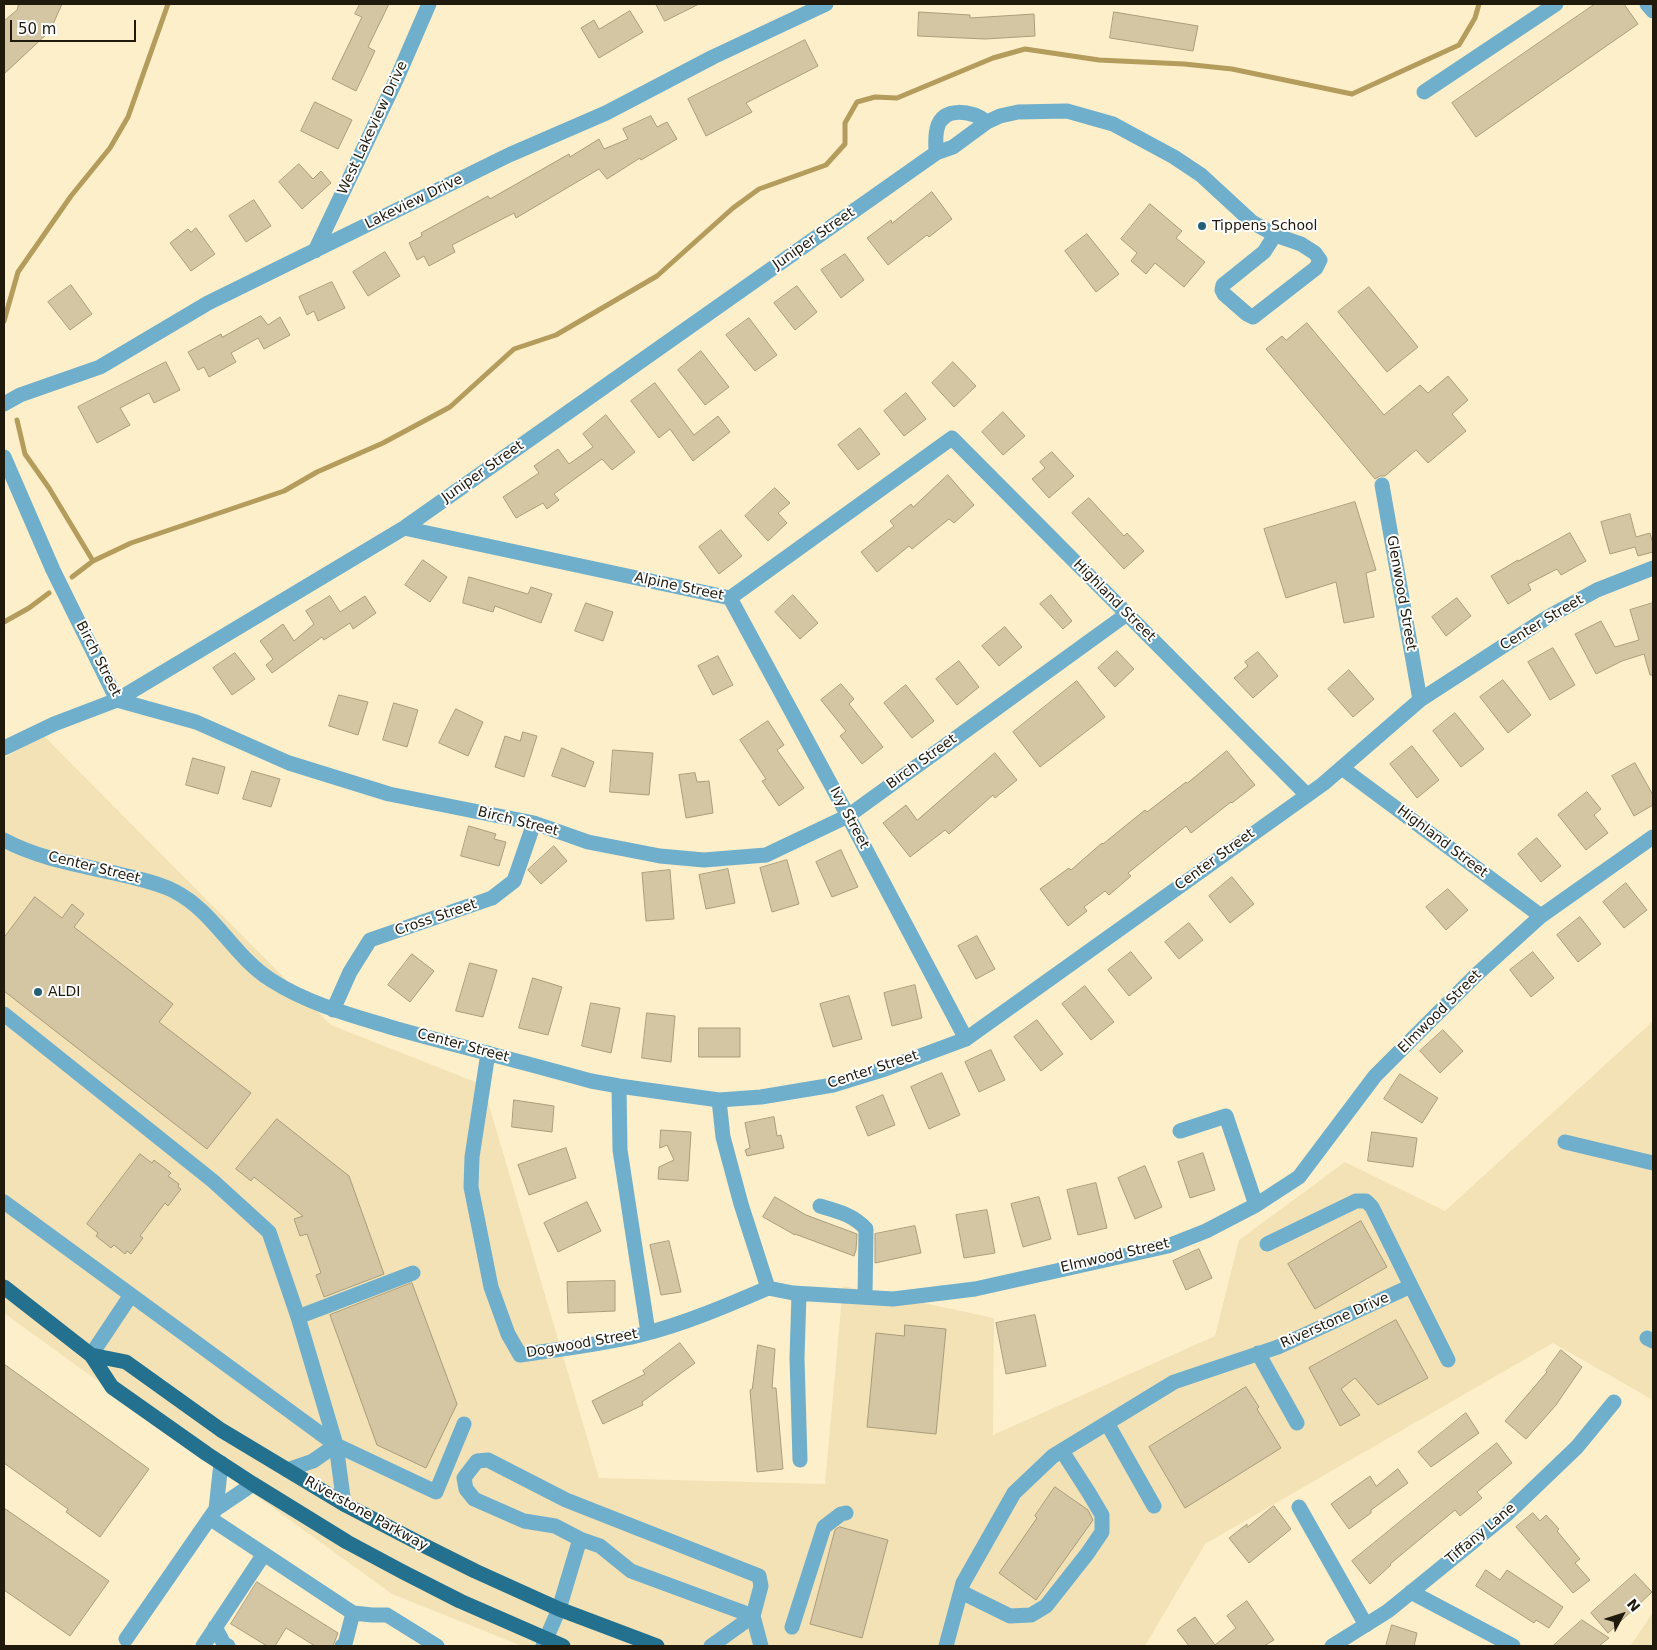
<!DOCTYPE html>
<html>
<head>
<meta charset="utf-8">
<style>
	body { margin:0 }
	#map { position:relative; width:1657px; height:1650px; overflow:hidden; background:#fdefca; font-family:"DejaVu Sans",sans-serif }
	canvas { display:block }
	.frame { position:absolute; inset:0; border:5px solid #1f1a0c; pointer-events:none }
	.north { position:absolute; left:1597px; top:1590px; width:50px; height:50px; -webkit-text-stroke:4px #fff; paint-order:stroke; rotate:50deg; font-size:14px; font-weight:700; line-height:20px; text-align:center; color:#1f1a0c }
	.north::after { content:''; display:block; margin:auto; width:18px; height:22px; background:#1f1a0c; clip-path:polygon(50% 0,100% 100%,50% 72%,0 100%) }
	.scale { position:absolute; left:10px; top:20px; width:126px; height:22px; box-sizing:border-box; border:2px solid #1f1a0c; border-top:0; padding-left:6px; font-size:15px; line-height:18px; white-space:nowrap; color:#1f1a0c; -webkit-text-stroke:4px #fff; paint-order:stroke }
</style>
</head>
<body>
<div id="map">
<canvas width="1657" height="1650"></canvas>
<div class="frame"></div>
<div class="north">N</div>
<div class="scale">50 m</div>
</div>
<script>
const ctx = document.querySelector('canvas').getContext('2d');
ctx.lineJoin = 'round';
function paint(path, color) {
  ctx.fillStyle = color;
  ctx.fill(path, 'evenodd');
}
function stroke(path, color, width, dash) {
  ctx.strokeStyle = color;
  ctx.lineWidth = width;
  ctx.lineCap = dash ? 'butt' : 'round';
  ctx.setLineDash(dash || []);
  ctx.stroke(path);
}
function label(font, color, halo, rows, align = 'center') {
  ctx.font = font + ' "DejaVu Sans",sans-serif';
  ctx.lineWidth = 4;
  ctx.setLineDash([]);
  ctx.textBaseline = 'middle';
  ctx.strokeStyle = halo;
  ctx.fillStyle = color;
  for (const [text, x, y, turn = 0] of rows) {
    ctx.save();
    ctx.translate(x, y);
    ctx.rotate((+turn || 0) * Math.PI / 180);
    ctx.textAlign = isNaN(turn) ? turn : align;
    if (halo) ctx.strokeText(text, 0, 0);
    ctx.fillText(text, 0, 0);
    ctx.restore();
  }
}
paint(new Path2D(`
	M43,735l288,290 152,60 116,393 226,6 18,-198 151,32 -1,117 222,-99 24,-96 106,-78 100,49 208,-190v379l-100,-57 -348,201 -60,102h-623l-130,-52 -388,-281v-555z
	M1653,1612v34h-23l3,-4z`), '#f3e2b6');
stroke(new Path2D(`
	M4,321l14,-49 53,-76 39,-48 18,-31 40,-113
	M17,420l8,34 24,34 44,73
	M72,577l21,-16 38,-18 153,-52 33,-19 66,-29 67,-36 64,-58 42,-14 101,-59 76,-68 26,-19 67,-24 19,-21v-21l12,-21 18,-5 22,1 96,-40 32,-9 74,11 85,4 48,5 120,25 107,-49 16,-27 4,-14
	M4,622l25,-14 20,-15`), '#b49c5c', 5);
const building = new Path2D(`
	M19,4h43l-12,27 -46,43v-53l13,-11z
	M360,4h29l-21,43 7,4 -19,40 -24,-12 30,-62 -7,-3z
	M656,4h43l-34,17z
	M1595,4h29l14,20 -162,113 -24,-34z
	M630,11l13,21 -44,26 -18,-30 13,-8 5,9z
	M919,12l51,3v3l64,-4 1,22 -50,3 -67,-3z
	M1114,12l84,14 -5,25 -83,-13z
	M805,40l13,26 -72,37 6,9 -46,24 -18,-37z
	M315,102l37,18 -14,29 -37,-18z
	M651,116l6,11 10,-5 10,17 -36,21 -1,-2 -33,21 -8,-10 -83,49 -2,-5 -62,32 3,7 -26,14 -5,-10 -7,4 -8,-17 13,-7 -1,-3 67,-37 2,3 79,-45 1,3 29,-18 5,10 24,-10 -5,-10z
	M299,164l14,15 8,-8 10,12 -29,26 -23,-27z
	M932,192l20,27 -23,18 -2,-2 -39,30 -21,-27 24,-18 1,3z
	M254,200l17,26 -25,16 -17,-26z
	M1150,204l32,27 -6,7 29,24 -21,25 -29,-24 -9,11 -15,-13 6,-8 -16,-14z
	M196,228l19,26 -24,17 -21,-28 18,-14 3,3z
	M1087,234l32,40 -23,18 -31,-41z
	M385,252l15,24 -32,20 -15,-24z
	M845,254l19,26 -23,18 -20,-28z
	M332,282l13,26 -27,13 -4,-10 -7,4 -8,-18z
	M71,285l21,29 -22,16 -22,-28z
	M797,286l20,26 -22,18 -21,-27z
	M1369,287l49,60 -31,25 -49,-60z
	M261,316l7,9 12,-8 10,18 -26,14 -6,-11 -27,15 5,9 -27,15 -5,-10 -6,3 -10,-18 33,-18 1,3z
	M749,318l28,37 -22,16 -29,-36z
	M1307,323l77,92 36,-30 8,8 20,-17 20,24 -16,14 14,17 -38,32 -12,-13 -31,26h-5l-5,3 -109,-130 16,-13 4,4z
	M701,351l28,36 -24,18 -27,-35z
	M166,362l14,28 -26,13 -5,-10 -29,15 10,17 -33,18 -19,-36z
	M953,362l23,24 -22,21 -22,-24z
	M655,383l39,52 24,-19 12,16 -37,29 -23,-32 -11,9 -28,-37z
	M906,393l20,26 -22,17 -20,-25z
	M1003,412l22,24 -22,19 -21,-23z
	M606,415l29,37 -23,18 -10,-11 -48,35 5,6 -12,9 -4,-6 -27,15 -13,-21 36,-24 -5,-7 24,-17 11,15 24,-17 -10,-13z
	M860,428l20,26 -22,16 -20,-25z
	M1052,452l22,24 -25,22 -17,-19 13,-11 -5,-6z
	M948,475l26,30 -20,18 -5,-4 -37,30 -3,-3 -32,26 -16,-20 33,-26 -4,-5 21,-17 2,3z
	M775,488l15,15 -12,10 9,10 -19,18 -23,-25z
	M1089,498l35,38 3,-3 17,18 -20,18 -52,-56z
	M1355,502l21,68 -10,3 8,44 -30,6 -8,-41 -50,16 -22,-69z
	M1630,514l6,23 14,-4 3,11v8l-15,4 -3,-9 -25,7 -9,-32z
	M721,530l21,26 -23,18 -20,-27z
	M1570,533l16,28 -25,14 -4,-6 -29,15 3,6 -23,14 -17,-28 27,-16v1z
	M423,560l24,17 -17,25 -25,-17z
	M469,577l59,17 3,-7 21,7 -11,29 -46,-17 -2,6 -30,-9z
	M793,595l25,28 -18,16 -25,-27z
	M1051,595l21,26 -9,8 -23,-25z
	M330,596l10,16 25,-16 11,17 -23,16 -3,-6 -26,17 -2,-3 -50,36 -6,-8 7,-6 -13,-18 23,-17 11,17 20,-17 -8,-13z
	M1457,598l14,18 -25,20 -14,-19z
	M586,603l27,9 -10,29 -28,-10z
	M1653,603v72h-3l-6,-21 -22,7 -26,13 -21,-40 26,-13 14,26 24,-7 -9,-30z
	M1005,627l17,20 -23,19 -17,-20z
	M1553,648l22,37 -25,15 -22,-38z
	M1117,651l17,18 -19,18 -17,-19z
	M1258,652l20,24 -25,22 -19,-20 14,-12 -3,-4z
	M235,653l20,26 -23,16 -19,-27z
	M718,656l15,29 -20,10 -15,-29z
	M959,661l20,26 -22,18 -21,-26z
	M1349,670l25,29 -21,18 -25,-28z
	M1503,680l28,35 -23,18 -28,-36z
	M1077,681l28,36 -65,50 -27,-35z
	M841,684l13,15 -5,5 34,43 -21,17 -22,-28 6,-5 -25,-31z
	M906,685l28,36 -22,17 -28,-35z
	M339,695l29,7 -10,33 -29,-9z
	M394,703l24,7 -11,37 -24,-7z
	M456,709l27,13 -15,34 -29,-13z
	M1455,713l29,36 -23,18 -28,-36z
	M768,721l16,24 -7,5 27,38 -25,18 -17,-25 4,-2 -26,-39z
	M523,732l14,4 -13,41 -29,-10 10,-31 15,5z
	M1412,746l27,34 -22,18 -27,-34z
	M562,748l32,14 -9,25 -33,-11z
	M613,750l40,3 -4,42 -39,-3z
	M1227,751l28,34 -23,18 -1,-1 -40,31 -5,-7 -58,47 3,3 -22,19 -4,-4 -21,16 3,4 -19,15 -28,-37 29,-21 2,2 31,-27 1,1 42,-34 2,2 39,-30 1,1z
	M995,753l22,27 -22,18 -2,-3 -44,39 -4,-4 -35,27 -27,-34 23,-18 11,15z
	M193,758l32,9 -7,27 -32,-9z
	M1635,763l18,32v10l-19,11 -22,-40z
	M252,771l28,8 -9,28 -28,-8z
	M695,773l2,9 12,-1 4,32 -27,5 -7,-43z
	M1587,792l14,17 -7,6 14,18 -22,17 -28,-35z
	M469,826l27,8 -2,5 12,3 -7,24 -38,-10z
	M1537,838l24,28 -20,16 -23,-28z
	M554,846l13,15 -26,23 -13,-14z
	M841,850l17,37 -26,10 -16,-35z
	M787,860l12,44 -27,8 -12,-44z
	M728,869l7,34 -29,6 -7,-34z
	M670,870l4,49 -28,2 -4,-48z
	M1232,877l22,27 -24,19 -21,-27z
	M1626,883l21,27 -23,18 -21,-26z
	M1448,889l20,21 -22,20 -20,-23z
	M35,897l27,21 10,-14 12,10 -10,13 99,77 -14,18 92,71 -44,56 -203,-158v-53z
	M1580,917l21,27 -23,18 -21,-27z
	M1189,923l14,17 -24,19 -14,-17z
	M977,936l18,33 -19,10 -18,-33z
	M1131,952l21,26 -23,18 -21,-26z
	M1533,952l21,26 -23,19 -21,-27z
	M412,954l22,17 -24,31 -22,-17z
	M470,963l27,7 -14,47 -27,-6z
	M533,978l29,9 -14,48 -29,-7z
	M915,985l7,33 -30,8 -8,-33z
	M1085,986l29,36 -23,18 -29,-36z
	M849,996l13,43 -29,8 -13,-43z
	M591,1003l29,5 -9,45 -29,-7z
	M647,1013l28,3 -4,46 -29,-4z
	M1037,1020l26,34 -22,17 -27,-34z
	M699,1028h41v29h-41z
	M1443,1030l20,21 -23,22 -20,-22z
	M991,1050l14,30 -26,12 -14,-30z
	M942,1073l18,42 -31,14 -18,-42z
	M1400,1074l38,24 -16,25 -38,-24z
	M883,1095l12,30 -27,11 -12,-29z
	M514,1100l40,6 -2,26 -40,-5z
	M774,1117l3,19 4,-1 3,13 -37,8 -2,-6 5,-2 -5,-25z
	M277,1119l72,57 35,98 -60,23 -8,-22 5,-2 -14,-39 -7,2 -6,-17 9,-3 -49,-39 -3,4 -15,-12z
	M661,1130l30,2 -3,49 -30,-2 1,-12 15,-7 -7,-15 -7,3z
	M1372,1132l45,6 -4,29 -45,-6z
	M566,1148l10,30 -47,17 -11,-30z
	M1203,1153l12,37 -25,8 -12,-36z
	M140,1154l12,9 2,-3 17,13 -3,3 11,8 -1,3 3,2 -13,17 -3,-3 -25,33 3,2 -12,16 -4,-3 -2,3 -11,-9 -3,3 -15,-12 2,-3 -11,-9z
	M1145,1166l17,41 -27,12 -17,-41z
	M1096,1183l11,45 -29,7 -11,-45z
	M775,1197l31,18 51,19 -1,16 -2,6 -59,-22v1l-32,-18z
	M1039,1197l12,42 -28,8 -12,-43z
	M587,1202l14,29 -43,21 -14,-29z
	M987,1210l8,43 -31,5 -8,-43z
	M1361,1221l26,46 -72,42 -27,-45z
	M915,1226l6,27 -46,10v-29z
	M669,1241l12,51 -20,3 -11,-50z
	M1199,1249l13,29 -26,12 -13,-29z
	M615,1281v30l-47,2 -1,-31z
	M412,1283l45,121 -31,64 -49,-23 -47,-130z
	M1035,1315l11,51 -40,8 -10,-51z
	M1396,1320l32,58 -50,27 -23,-27 -14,11 19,26 -20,11 -31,-58z
	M905,1325l41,4 -10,105 -69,-7 9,-94 28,3z
	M680,1343l15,20 -53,39 1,3 -40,19 -11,-23 53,-27 -2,-3z
	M758,1345l17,4 -3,39h4l7,81 -26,3 -7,-82 2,-1z
	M1561,1350l21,17 -26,38 -30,34 -21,-18 42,-49 -1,-1z
	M4,1364l145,105 -49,68 -34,-25 2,-3 -64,-46z
	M1246,1387l13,20 -2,2 24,39 -96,60 -36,-61z
	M1466,1413l13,20 -48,34 -13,-15z
	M1497,1443l15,20 -35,29 5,6 -22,18 -5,-6 -65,54 1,1 -21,19 -18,-23z
	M1398,1469l10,14 -37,27v3l-22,16 -18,-25 39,-28 6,10z
	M1055,1487l33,23 5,10 -57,80 -37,-27 38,-55 -2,-2z
	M1274,1506l17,23 -42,34 -20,-25 18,-14v3z
	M4,1508l105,73 -39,55 -66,-46z
	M1533,1513l7,8 6,-6 13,14 -2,2 23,28 -5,4 15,17 -17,13 -57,-66z
	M840,1527l48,13 -26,98 -52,-14 25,-94z
	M1486,1570l14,10 7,-10 56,37 -14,21 -13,-8 -2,3 -58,-37z
	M1635,1574l17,18 -44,41 -17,-20z
	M257,1582l81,51 -5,13h-18l-29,-18 -11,18h-8l-36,-22z
	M1247,1601l27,39 -10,6h-75l-12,-16 18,-13 20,28 21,-17 -9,-12z
	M1582,1620l27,18 -10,8h-46z
	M1392,1625l25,8 -3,13h-28z`);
paint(building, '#d4c6a3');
stroke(building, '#aa9d7b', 1);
stroke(new Path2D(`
	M1647,4l6,7
	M1424,92l132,-88
	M936,153c0,-7 -1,-16 1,-24 5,-24 35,-18 50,-7
	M315,251l82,-173 32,-74
	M4,404l16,-9 80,-28 108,-64 301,-148 97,-42 107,-56 113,-53
	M4,457l49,113 64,130 79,22 93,41 100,31 145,29 54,19 72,14 44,4 62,-5 82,-39 279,-202
	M1382,485l38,215
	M404,528l326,70 222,-160 355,357
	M730,598l118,218 118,223
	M4,748l50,-24 63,-24 287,-172 532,-375 17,-6 34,-25 13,-6 18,-4 49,-1 46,13 61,33 27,18 51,47 23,13 26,9 14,9 5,7 -4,8 -63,49 -6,-3 -23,-20 -2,-4 1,-5 41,-33 11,-17
	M1342,768l199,148
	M4,840c37,20 82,26 123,36 16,4 32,7 47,15 40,20 59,65 97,89 39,25 83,36 126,49 65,18 130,34 194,52l28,5 100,14 42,-3 72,-12 52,-16 81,-30 357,-255 97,-84 128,-83 49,-27 56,-22
	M333,1010l17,-38 20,-32 122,-42 22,-17 20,-58
	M4,1014l209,167 56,51 29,85 38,128 8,59
	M488,1053l-16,104 -1,30 20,100 17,47 12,21c40,-6 80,-10 120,-20 44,-11 86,-29 128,-47
	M619,1086l1,64 28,182
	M719,1100l4,37 18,67 27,84 25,5 100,6 82,-10 193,-43 38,-15 50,-26 43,-28 76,-101 101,-101 65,-59 112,-79
	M1180,1131l46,-15 30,89
	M1565,1142l88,21
	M4,1202l332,243 100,47 28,-68
	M820,1206c17,5 34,9 46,23l-1,68
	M1411,1286l37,74
	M799,1294l-2,64 3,102
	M298,1317l115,-44
	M1647,1338l6,3
	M1258,1353l39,70
	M91,1355l40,-60
	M1107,1423l47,83
	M287,1470l26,-9 23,-16
	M1299,1507l67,118
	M216,1509l37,-25
	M211,1519l142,94 19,2h15l50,31
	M961,1592l49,24 21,-1 15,-9 41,-52 15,-22v-17l-13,-22 -27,-42
	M1411,1592l102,54
	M753,1616l-122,-45 -31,-25 -20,-7 -25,-13 -31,-5 -50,-22 -8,-10 -2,-11 13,-17 11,-1 78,40 193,76 2,10 -8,30 8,30
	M215,1627l9,17 4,2
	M792,1627l32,-100 17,-13 5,-1
	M126,1639l90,-130 5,-46
	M203,1646l61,-92
	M342,1646l3,-2 8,-31
	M543,1646l16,-37 21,-70
	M711,1646l42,-30
	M946,1646l17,-63 51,-90 39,-37 121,-74 104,-35 133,-61 -39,-79 -6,-6h-10l-89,43
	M1332,1646l56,-35 118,-96 71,-68 37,-45`), '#6fafcb', 15);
stroke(new Path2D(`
	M4,1287l87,68 21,32 95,67 46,30 94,58 56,30 57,29 103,45
	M91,1355l35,7 95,68 123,74 75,39 56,28 84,38 98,37`), '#23718f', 15);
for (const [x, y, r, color] of [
	[1202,226,5,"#236077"],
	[38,992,5,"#236077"]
]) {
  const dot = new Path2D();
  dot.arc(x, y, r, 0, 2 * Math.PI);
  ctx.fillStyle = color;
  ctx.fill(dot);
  stroke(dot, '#fff', 2);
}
label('14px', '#1f1a0c', '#fff', [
	["West Lakeview Drive",373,128,-65],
	["Lakeview Drive",414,202,-26],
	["Juniper Street",814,239,-35],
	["Juniper Street",483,472,-35],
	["Alpine Street",679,587,12],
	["Glenwood Street",1401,593,80],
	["Highland Street",1114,601,45],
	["Center Street",1542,623,-31],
	["Birch Street",98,659,63],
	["Birch Street",922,762,-36],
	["Ivy Street",849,818,62],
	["Birch Street",518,822,14],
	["Highland Street",1442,842,37],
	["Center Street",1215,860,-36],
	["Center Street",94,868,14],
	["Cross Street",436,918,-19],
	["Elmwood Street",1440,1012,-45],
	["Center Street",463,1046,15],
	["Center Street",873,1070,-18],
	["Elmwood Street",1115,1256,-13],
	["Riverstone Drive",1335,1321,-24],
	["Dogwood Street",582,1344,-10],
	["Riverstone Parkway",366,1514,29],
	["Tiffany Lane",1481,1534,-40]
]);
label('14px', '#1f1a0c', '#fff', [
	["Tippens School",1212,226],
	["ALDI",48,992]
], 'left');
</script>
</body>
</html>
